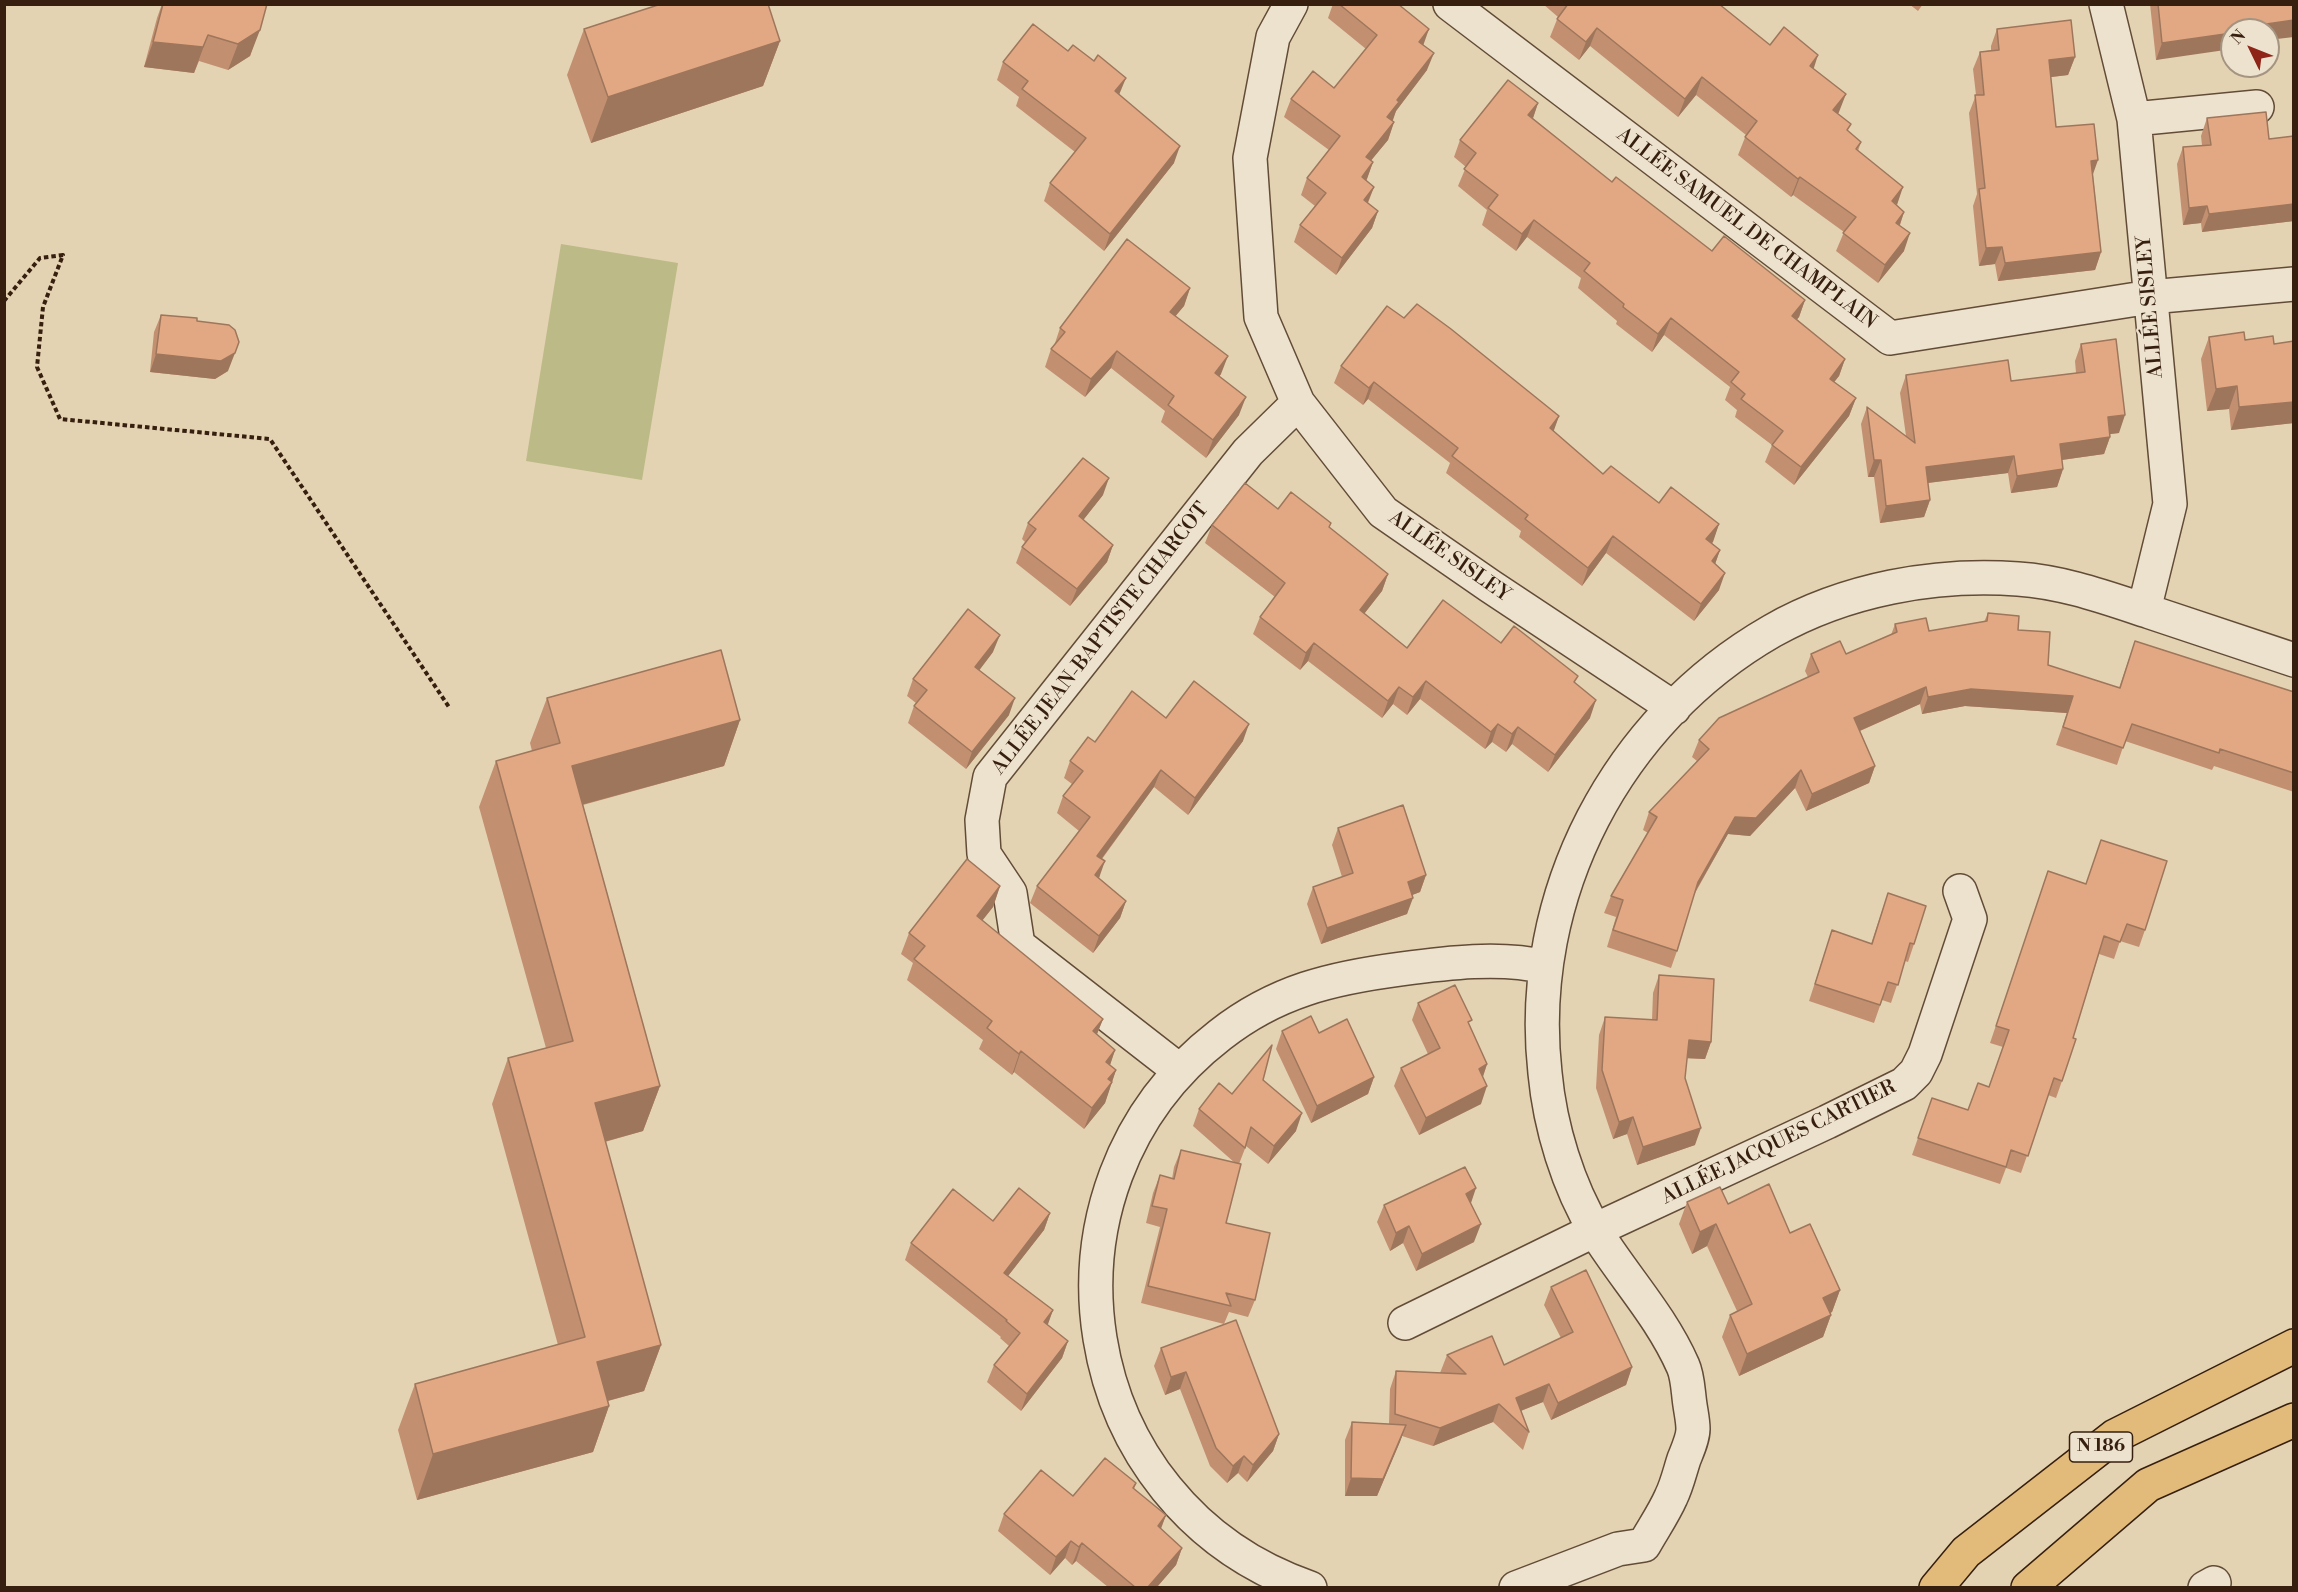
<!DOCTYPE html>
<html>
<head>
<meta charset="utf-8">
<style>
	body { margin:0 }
	#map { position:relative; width:2298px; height:1592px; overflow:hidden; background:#e4d3b2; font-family:"Libre Bodoni",serif }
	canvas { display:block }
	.frame { position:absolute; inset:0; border:6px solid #361f0f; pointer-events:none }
	.north { position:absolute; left:2220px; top:18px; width:60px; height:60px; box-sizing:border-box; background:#ede2cd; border:2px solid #a49481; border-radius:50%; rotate:313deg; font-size:16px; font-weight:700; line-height:24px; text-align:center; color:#361f0f }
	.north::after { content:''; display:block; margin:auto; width:21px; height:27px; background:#8f2418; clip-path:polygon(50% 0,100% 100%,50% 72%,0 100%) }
</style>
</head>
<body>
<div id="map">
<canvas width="2298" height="1592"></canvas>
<div class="frame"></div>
<div class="north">N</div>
</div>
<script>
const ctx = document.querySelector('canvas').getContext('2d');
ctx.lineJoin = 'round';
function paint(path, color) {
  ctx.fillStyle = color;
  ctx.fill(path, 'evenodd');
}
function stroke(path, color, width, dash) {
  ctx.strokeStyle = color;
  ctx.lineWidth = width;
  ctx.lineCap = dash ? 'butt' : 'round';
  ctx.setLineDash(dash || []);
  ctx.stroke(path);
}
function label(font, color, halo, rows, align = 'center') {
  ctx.font = font + ' "Libre Bodoni",serif';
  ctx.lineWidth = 4.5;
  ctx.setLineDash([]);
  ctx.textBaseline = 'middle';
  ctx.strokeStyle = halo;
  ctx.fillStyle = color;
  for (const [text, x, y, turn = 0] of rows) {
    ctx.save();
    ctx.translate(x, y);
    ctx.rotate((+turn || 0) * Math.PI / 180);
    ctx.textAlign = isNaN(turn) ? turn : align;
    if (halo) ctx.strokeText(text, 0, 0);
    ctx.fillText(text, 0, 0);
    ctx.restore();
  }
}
paint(new Path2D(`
	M561,244l117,19 -36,217 -116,-19z`), '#bcba87');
const minor = new Path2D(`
	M1291,4l-18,33 -23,121 11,159 37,86 85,109 107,74 184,122
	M1450,4l440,334 260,-41 144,-13
	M2106,4l28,115 36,385 -26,106
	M2134,119l123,-12
	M1180,1071l-162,-126 -8,-52 -26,-39 -2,-34 8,-43 258,-325 50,-49
	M1405,1323l190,-93 232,-108 77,-38 12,-12 9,-18 45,-135 -10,-28
	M1310,1588c-240,-82 -290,-399 -90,-553 56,-44 112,-57 181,-66 45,-6 100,-13 144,-2
	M1516,1588l102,-39 26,-4c9,-16 20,-32 27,-48 6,-12 9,-26 13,-38 4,-10 9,-21 9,-30 0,-8 -2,-17 -3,-24 -2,-13 -2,-28 -7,-39 -22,-50 -59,-89 -87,-134 -28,-46 -46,-105 -51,-159 -20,-178 72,-353 227,-442 74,-42 163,-58 246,-52 46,3 89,19 132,33 48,16 96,32 144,48
	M2205,1588l9,-5`);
const primary = new Path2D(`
	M1936,1588l30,-36 149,-116 179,-90
	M2028,1588l120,-103 146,-65`);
stroke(minor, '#624c38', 36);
stroke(primary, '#361f0f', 36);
stroke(new Path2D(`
	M4,301l36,-43 23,-3 -20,52 -6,60 23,52 210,20 179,268`), '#361f0f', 4, [4.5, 3]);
stroke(minor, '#ede2cd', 33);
stroke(primary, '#e2ba79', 33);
paint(new Path2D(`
	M162,4h105l-17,52 -22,14 -29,-9 -5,12 -50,-6 13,-49z
	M1333,4h65l25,41 4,25 -31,41 -4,9 2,2 -6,18 -17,20 2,2 -7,19 8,6 -6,16 10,8 -6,17 -36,47 -42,-33 6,-17 15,-19 -14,-11 6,-17 22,-28 -45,-33 7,-18 43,-11 32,-39 -38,-31z
	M1543,4h176l51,41 43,23 26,44 -1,2 10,18 13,10 -3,9 38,54 8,7 -4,13 4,26 -26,32 -42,-32 8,-19 -51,-37 -2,2 -53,-42 8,-20 -50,-40 -18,22 -88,-71 -11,14 -29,-23 8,-20z
	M1909,4h14l-5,7z
	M2150,4h144l-26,26 -112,30z
	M584,29l196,12 -17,45 -172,57 -24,-68z
	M1997,29l78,28 -7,18 -17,2 5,50 37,48 8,77 -6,18 -97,11 -3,-17 -16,2 -6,-60 4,-12 -8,-81 7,-18 -3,-26 7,-17 11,-2v-4z
	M1003,62l116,33 55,68 -70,88 -60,-50 6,-18 25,-31 -59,-46 3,-9 -22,-17z
	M1538,103l-5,15 79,64 100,69 93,49 -6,17 -2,2 48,40 -6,17 -5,6 22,16 -7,18 -55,69 -29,-23 7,-17 -37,-28 2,-7 -12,-10 5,-13 -66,-52 -12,17 -36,-28 1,-3 -39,-33 3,-10 -54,-41 -11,14 -34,-26 5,-15 -29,-24 8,-19 -12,-10 6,-17z
	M2207,118l62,21 25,-3v85l-92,11 -1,-9 -18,2 -6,-61 6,-17 19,-2 -1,-9z
	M1190,288l-6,18 -9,10 46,58 -2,3 20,38 -33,43 -45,-36 4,-11 -54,-43 -26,29 -40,-30 6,-18 3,-3 6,-18z
	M161,315l36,6 31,50 -13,8 -65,-7 4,-40z
	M1404,318l155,98 -6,15 50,43 56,29 60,21 -7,19 8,7 -5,14 4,26 -25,31 -88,-68 -24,33 -63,-49 2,-6 -75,-58 4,-10 -82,-64 -5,6 -29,-22 7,-17z
	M2209,337l36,3 29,4 20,-3v82l-63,7 -2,-21 -22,2 -6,-52z
	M2081,344l38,89 -9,1v3l-6,17 -42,6 1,9 -6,18 -46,6 -3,-20 -80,10 2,17 -6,17 -44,6 -6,-46h-6l-7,-53 6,-17 39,29 -6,-43 6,-18 105,6 65,-8 -1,-12z
	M1103,495l-20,25 30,25 -6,17 -37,44 -54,-43 6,-16 3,-5 -3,-3 6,-16z
	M1278,509l52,19 58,46 -6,17 -18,23 43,34 94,-5 75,40 14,35 -42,54 -36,-28 -6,8 -14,-10 -7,7 -65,-50 -13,16 -14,-11 -11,14 -74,-57 -8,9 -47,-36 7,-17 15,-20 -70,-54 7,-18z
	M1988,613l30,17 30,35 71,23 16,-47 159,51v100l-80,-26 -2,4 -87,-29 -8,24 -61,-20 11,-32 -102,-7 -43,8 -2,-10 -60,27 15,35 -6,17 -63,28 -11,-23 -45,48 -22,-2 -34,61 -17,56 -6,17 -64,-21 9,-30 -12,-4 7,-17 37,-63 -5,-3 6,-18 48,-51 -5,-4 7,-17 109,-63 -3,-6 6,-17h35l45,-19 4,-11 34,7 55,-9z
	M993,652l-14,18 30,45 -43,54 -58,-46 6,-17 2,-3 -9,-7 6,-17z
	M547,698l193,22 -16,46 -141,39 77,281 -17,45 -38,11 56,203 -17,46 -36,10 1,5 -16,46 -176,48 -19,-70 17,-46 143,-39 -66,-241 16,-46 38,-10 -67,-241 17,-46 36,-10 -2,-8z
	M1166,718l77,23 -55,74 -34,-28 -52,72 -3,19 27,23 -6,17 -27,35 -63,-50 7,-17 42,-55 -22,-18 6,-17 9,-12 -8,-6 6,-17 25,-19z
	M1338,828l88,47 -6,17 -8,3 -5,19 -86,30 -14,-40 6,-17 29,-10 -10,-32z
	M2048,871l97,59 -6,17 -19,-6 -6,18 -15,-5 -26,84 -11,43 -6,17 -8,-3 -27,78 -15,-5 -6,16 -88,-29 20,-57 36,12 21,-24 14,-39 -13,-4z
	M1000,886l-7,21 -11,14 121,98 -6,15 18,16 -5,15 6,5 -11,33 -21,26 -70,-57 -2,3 -33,-26 4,-9 -76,-60 6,-17 -12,-9 8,-21z
	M1888,893l26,51 -6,18 -3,-1 -14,42 -9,-3 -8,23 -65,-22 23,-71 39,14z
	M1659,975l52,67 -6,17 -18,-1 -2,20 10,67 -58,20 -10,-31 -14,5 -17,-51 3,-53 6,-18 47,3 1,-27z
	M1418,1003l52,23 17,38 -4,13 -2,27 -62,31 -25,-49 7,-18 27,-14 -16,-34z
	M1282,1031l37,2 55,44 -6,17 -57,29 -35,-74z
	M1263,1080l33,51 -28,33 -22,-18 -7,18 -13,59 29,77 -7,17 -19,-5 -5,12 -83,-21 19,-76 -14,-4 7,-30 7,-18 12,4 2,-12 7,-17 54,13 -42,-37 6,-17z
	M1687,1202l41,2 62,29 50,57 -8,22 -2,1 1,2 -8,22 -84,39 -17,-39 8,-22 7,-4 -30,-65 -15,8 -13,-30z
	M1471,1203l3,39 -58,29 -13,-28 -13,8 -13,-29 7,-17z
	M1050,1213l-6,17 -36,46 45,34 -6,15 21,16 -6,17 -41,53 -34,-29 7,-17 15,-19 -9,-8 1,-1 -96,-77 6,-17 82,-22z
	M1551,1287l81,80 -6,18 -75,35 -8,-18 -22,9 8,21 -6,18 -30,-28 -60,24 -31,-10 -25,60h-32v-56l7,-18 37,2 1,-35 6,-18 44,2 7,-18 57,10 57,-27 -17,-33z
	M1161,1348l118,86 -6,17 -26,31 -9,-9 -11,10 -17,-17 -30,-77 -15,6 -11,-29z
	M1136,1483l-2,6 32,26 -5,14 21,19 -6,17 -19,22h-49l-32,-26 -4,4 -7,-7 -15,17 -52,-44 6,-17 69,-18z`), '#c29071');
paint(new Path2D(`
	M2294,20v17l-26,3v-10h-30l1,-2z
	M1597,28l-7,18 -11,14 7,-18z
	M1429,29l-6,17 -4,-4z
	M260,30l-10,26 -22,14 10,-26z
	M2232,33v16l-76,11 6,-17z
	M208,35l-14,38 -50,-6 9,-25z
	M780,41l-17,45 -172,57 17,-46z
	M1434,53l-7,17 -31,41 -3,9 -12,14 6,-17 10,-17z
	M1818,55l-6,19 -2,-8z
	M2075,57l-7,18 -25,3 6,-18z
	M1702,77l-6,18 -18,22 7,-18z
	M1126,78l-7,17 -4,-4z
	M1846,94l-7,18 -13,16 7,-18z
	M1538,103l-6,18 -4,-6z
	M1394,122l-6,18 -28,34 6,-17z
	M1180,146l-6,17 -70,88 6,-17z
	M2098,160l-6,17 -1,-16z
	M1373,162l-6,17 -12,16 7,-18z
	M1800,177l-7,18 -2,2 7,-18z
	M1374,187l-7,17 -3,-4z
	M1903,187l-6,18 -5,-4z
	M2294,204v17l-92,11 7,-18z
	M2207,206l-6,17 -18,2 6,-17z
	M1378,211l-6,17 -36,47 6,-17z
	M1904,212l-6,18 -2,-7z
	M1534,220l-7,17 -11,14 6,-17z
	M1910,233l-6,18 -26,32 7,-18z
	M2002,247l-7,17 -16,2 7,-18z
	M2101,252l-6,18 -97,11 7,-18z
	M1190,288l-6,18 -20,24 6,-18z
	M1805,300l-6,17 -13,16 6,-17z
	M1671,318l-7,17 -12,17 6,-18z
	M1117,351l-6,17 -26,29 6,-18z
	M235,353l-7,18 -13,8 -65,-7 6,-18z
	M1228,356l-7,18 -13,17 7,-18z
	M1845,359l-6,17 -16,20 7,-17z
	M1374,382l-6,17 -5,6 6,-17z
	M2237,386l-8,23 -22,2 9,-22z
	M1246,397l-7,18 -33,43 7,-18z
	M1856,398l-7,18 -55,69 7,-18z
	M2294,402v21l-63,7 8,-23z
	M2125,415l-6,18 -17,2 6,-18z
	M1559,416l-6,17 -3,-5z
	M2110,437l-6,17 -50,7 6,-17z
	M2014,456l-6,17 -89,11 7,-17z
	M1874,460h7l-7,17h-6z
	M2063,469l-6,18 -46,6 6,-17z
	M1109,478l-6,17 -30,38 6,-17z
	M1930,500l-6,17 -44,6 6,-17z
	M1719,524l-6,18 -13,14 6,-17z
	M1613,536l-7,17 -24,33 6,-18z
	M1113,545l-6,17 -37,44 7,-17z
	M1720,550l-6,17 -2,-6z
	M1725,573l-6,17 -25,31 7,-17z
	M1388,574l-6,17 -29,37 7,-18z
	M1000,635l-7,17 -24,32 6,-17z
	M1314,643l-6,18 -8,9 6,-17z
	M1426,681l-6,18 -13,16 6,-18z
	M1399,687l-6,17 -11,14 6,-17z
	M1926,687l-6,17 -72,32 6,-18z
	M1971,689l102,7 -6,17 -102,-7 -43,8 6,-17z
	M1015,698l-6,17 -43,54 6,-17z
	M1596,700l-6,18 -42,54 7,-17z
	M740,720l-16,46 -169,46 17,-46z
	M1249,724l-6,17 -55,74 7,-17z
	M1498,724l-6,18 -7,7 6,-17z
	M1518,727l-6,17 -6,8 6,-18z
	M1875,766l-6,17 -63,28 6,-17z
	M1161,770l-7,17 -63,86 6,-17z
	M1801,770l-6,18 -45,48 -22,-2 -37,65 7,-17 37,-65z
	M1105,861l-6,17 -11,14 7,-17z
	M1426,875l-6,17 -18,7 6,-17z
	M1000,886l-7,21 -24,30 8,-21z
	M1413,898l-6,16 -86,30 6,-16z
	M1126,901l-6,17 -27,35 6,-17z
	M1103,1019l-8,20 -2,-8z
	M1689,1040l22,2 -6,17 -23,-1z
	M1115,1050l-7,21 -2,-9z
	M1021,1051l-7,21 -2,3 7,-21z
	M1487,1064l-6,18 -2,-13z
	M1116,1070l-11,33 -21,26 8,-21 16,-29z
	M1374,1077l-6,17 -57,29 6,-17z
	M660,1086l-17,45 -65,18 17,-46z
	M1487,1086l-6,18 -62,31 7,-17z
	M1302,1113l-6,18 -28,33 6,-18z
	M1633,1117l-6,17 -14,5 6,-17z
	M1701,1128l-6,17 -58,20 6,-18z
	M1476,1188l-6,18 -4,-12z
	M1050,1213l-6,17 -47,60 7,-17z
	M1481,1224l-7,18 -58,29 6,-17z
	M1716,1224l-9,22 -15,8 8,-22z
	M1409,1226l-6,17 -13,8 6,-18z
	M1840,1290l-8,22 -17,8 8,-22z
	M1053,1310l-6,17 -3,-5z
	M1831,1315l-8,22 -84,39 8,-22z
	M1068,1341l-6,17 -41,53 6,-17z
	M661,1345l-17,46 -63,17 16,-46z
	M1632,1367l-6,18 -75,35 7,-17z
	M1186,1372l-6,17 -15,6 6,-18z
	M1549,1384l-6,18 -33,13 6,-17z
	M1499,1404l-6,18 -60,24 7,-18z
	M609,1406l-16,46 -176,48 16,-46z
	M1406,1425l-6,17 -23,54h-32l6,-18z
	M1279,1434l-6,17 -26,31 6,-17z
	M1244,1456l-6,17 -11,10 6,-17z
	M1166,1515l-7,18 -1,-7z
	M1071,1541l-6,17 -15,17 6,-18z
	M1082,1543l-6,18 -4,4 7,-18z
	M1182,1548l-6,17 -19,22h-9z`), '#9e765c');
const building = new Path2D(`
	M163,4h104l-7,26 -22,14 -30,-9 -5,12 -50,-5z
	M661,4h107l12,37 -172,56 -24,-68z
	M1339,4h59l31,25 -10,13 15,11 -37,47 2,2 -12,15 7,5 -28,35 7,5 -11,15 12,10 -10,13 14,11 -36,47 -42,-33 26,-32 -19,-15 33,-42 -49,-37 22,-28 21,17 43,-53z
	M1568,4h151l51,41 14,-18 34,28 -8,11 36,28 -13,16 18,14 -4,6 14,12 -5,7 47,38 -11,14 12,11 -8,11 14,10 -25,32 -42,-32 13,-16 -56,-40 -2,2 -53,-42 12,-16 -55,-44 -17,22 -88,-71 -11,14 -29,-23z
	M2158,4h136v16l-55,8v2h-7v3l-70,10z
	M2071,20l4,37 -26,3 7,67 38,-3 4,36 -7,1 10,91 -96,11 -3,-16 -16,1 -7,-59 6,-1 -10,-93h9l-4,-43 19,-2 -2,-21z
	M1033,24l35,27 5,-6 21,16 4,-6 28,23 -11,13 65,55 -70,88 -60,-51 36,-45 -64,-49 6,-8 -25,-19z
	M1508,80l30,23 -10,12 84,67 4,-5 96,74 12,-15 81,64 -13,16 53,43 -15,20 26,19 -55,69 -29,-22 11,-14 -42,-32 4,-5 -14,-12 8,-10 -68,-54 -13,16 -35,-27 1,-3 -40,-33 6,-8 -56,-43 -12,14 -34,-26 10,-13 -34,-26 12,-16 -16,-13z
	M2266,112l3,27 25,-3v68l-85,10 -2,-8 -18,2 -6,-61 28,-2 -4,-27z
	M1127,239l63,49 -20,24 58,44 -13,17 31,24 -33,43 -45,-35 6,-9 -57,-45 -26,28 -40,-30 14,-17 -5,-4z
	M1417,304l34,25 108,87 -9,12 53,46 8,-8 48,37 12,-16 48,37 -13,15 14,11 -8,11 13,12 -24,31 -88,-68 -25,32 -63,-49 3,-4 -76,-59 6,-8 -84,-66 -5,6 -28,-22 46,-60 17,12z
	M161,315l36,3v3l32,4 6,5 4,12 -4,11 -14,8 -65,-7z
	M2244,332l1,8 28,-4 1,8 20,-3v61l-55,5 -2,-21 -21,3 -7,-52z
	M2116,339l9,76 -17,2 2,20 -50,7 3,25 -46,7 -3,-20 -88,11 4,33 -44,6 -5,-46h-7l-7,-53 48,36 -9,-68 102,-15 3,21 74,-9 -4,-28z
	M1083,458l26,20 -30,38 34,29 -36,44 -55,-42 14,-18 -8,-6z
	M1245,483l33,26 13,-17 40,31 -2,4 59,47 -28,36 47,38 36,-48 58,43 13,-17 64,50 -4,6 22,18 -41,55 -37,-28 -6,7 -14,-10 -7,8 -65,-51 -13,16 -14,-10 -11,14 -74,-58 -8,10 -46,-36 25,-34 -73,-58z
	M968,609l32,26 -25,32 40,31 -43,54 -58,-46 13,-16 -14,-11z
	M1988,613l31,3 -1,14 32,2 -2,33 72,23 15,-47 159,51v81l-74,-24 -1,4 -87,-29 -9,24 -60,-21 10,-31 -102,-7 -43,8 -2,-10 -72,31 21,48 -63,28 -11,-24 -45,48 -21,-1 -37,65 -21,69 -64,-21 10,-30 -12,-4 46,-79 -8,-5 60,-63 -10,-9 20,-22 100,-46 -8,-18 29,-13 6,13 51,-22 -2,-8 31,-6 3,13 58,-10z
	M721,650l19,70 -168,46 88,320 -65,17 66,242 -64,17 12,44 -176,48 -18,-70 170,-47 -77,-279 65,-17 -77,-280 64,-18 -13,-45z
	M1194,681l55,43 -54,74 -34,-28 -64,86 8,5 -10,14 31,26 -27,35 -62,-50 53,-69 -27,-21 20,-25 -13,-10 18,-24 7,5 37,-51 34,27z
	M1403,805l23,70 -18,7 5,16 -86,30 -14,-41 40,-14 -15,-45z
	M2101,840l66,21 -22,69 -18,-6 -7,18 -16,-6 -31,102 3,1 -14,42 -8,-3 -26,78 -17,-6 -5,17 -88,-29 14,-40 36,12 10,-27 11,4 20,-57 -13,-4 52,-155 38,13z
	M967,859l33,27 -23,30 126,103 -10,12 22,19 -9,12 10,8 -8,9 4,3 -20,26 -71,-57 -2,3 -32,-26 5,-7 -78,-62 11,-13 -16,-13z
	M1888,893l38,13 -12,38 -4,-1 -12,42 -10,-3 -8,23 -65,-21 17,-54 40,14z
	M1659,975l55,4 -3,63 -22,-2 -4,38 16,50 -58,19 -10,-30 -14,5 -17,-52 3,-53 52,3z
	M1455,985l17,35 -4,2 19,42 -8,5 8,17 -61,32 -25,-50 39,-20 -22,-45z
	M1311,1016l8,17 28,-14 27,58 -57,29 -35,-75z
	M1272,1045l-9,35 39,33 -28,33 -23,-19 -6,21 -46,-39 20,-26 13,11z
	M1181,1150l60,14 -15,59 44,10 -15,67 -29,-7 5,13 -83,-20 19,-77 -15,-3 8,-31 14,4z
	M1465,1167l11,21 -10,6 15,30 -59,30 -13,-28 -13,7 -12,-28z
	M1769,1184l21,49 20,-9 30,66 -17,8 8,17 -84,39 -17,-39 22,-11 -36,-80 -16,8 -13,-30 33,-15 8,17z
	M1019,1188l31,25 -46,60 49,37 -9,12 24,19 -41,53 -33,-29 26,-32 -14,-12 1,-1 -96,-77 42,-54 40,32z
	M1586,1270l46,97 -74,36 -9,-19 -33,14 13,34 -30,-28 -59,24 -45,-14 1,-43 70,3 -19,-19 45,-19 12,29 69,-33 -22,-45z
	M1236,1320l43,114 -26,31 -9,-9 -11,10 -17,-18 -30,-76 -15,5 -10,-29z
	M1352,1422l54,3 -23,54 -32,-1z
	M1105,1458l31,25 -3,5 33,27 -8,11 24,22 -34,39h-13l-53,-44 -3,4 -8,-6 -15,16 -52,-43 37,-44 32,26z`);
paint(building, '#e2a883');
stroke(building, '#9e765c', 1.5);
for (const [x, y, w] of [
	[2101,1447,63]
]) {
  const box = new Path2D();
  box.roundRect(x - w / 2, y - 15, w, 30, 4.5);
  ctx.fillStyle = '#ede2cd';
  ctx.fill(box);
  stroke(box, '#361f0f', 1.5);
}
label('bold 18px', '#361f0f', null, [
	["N 186",2101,1447]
]);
label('20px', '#361f0f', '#ede2cd', [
	["ALLÉE SAMUEL DE CHAMPLAIN",1746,229,37],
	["ALLÉE SISLEY",2151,307,-95],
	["ALLÉE SISLEY",1449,557,35],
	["ALLÉE JEAN-BAPTISTE CHARCOT",1101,639,-52],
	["ALLÉE JACQUES CARTIER",1779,1143,-26]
]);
</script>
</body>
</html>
